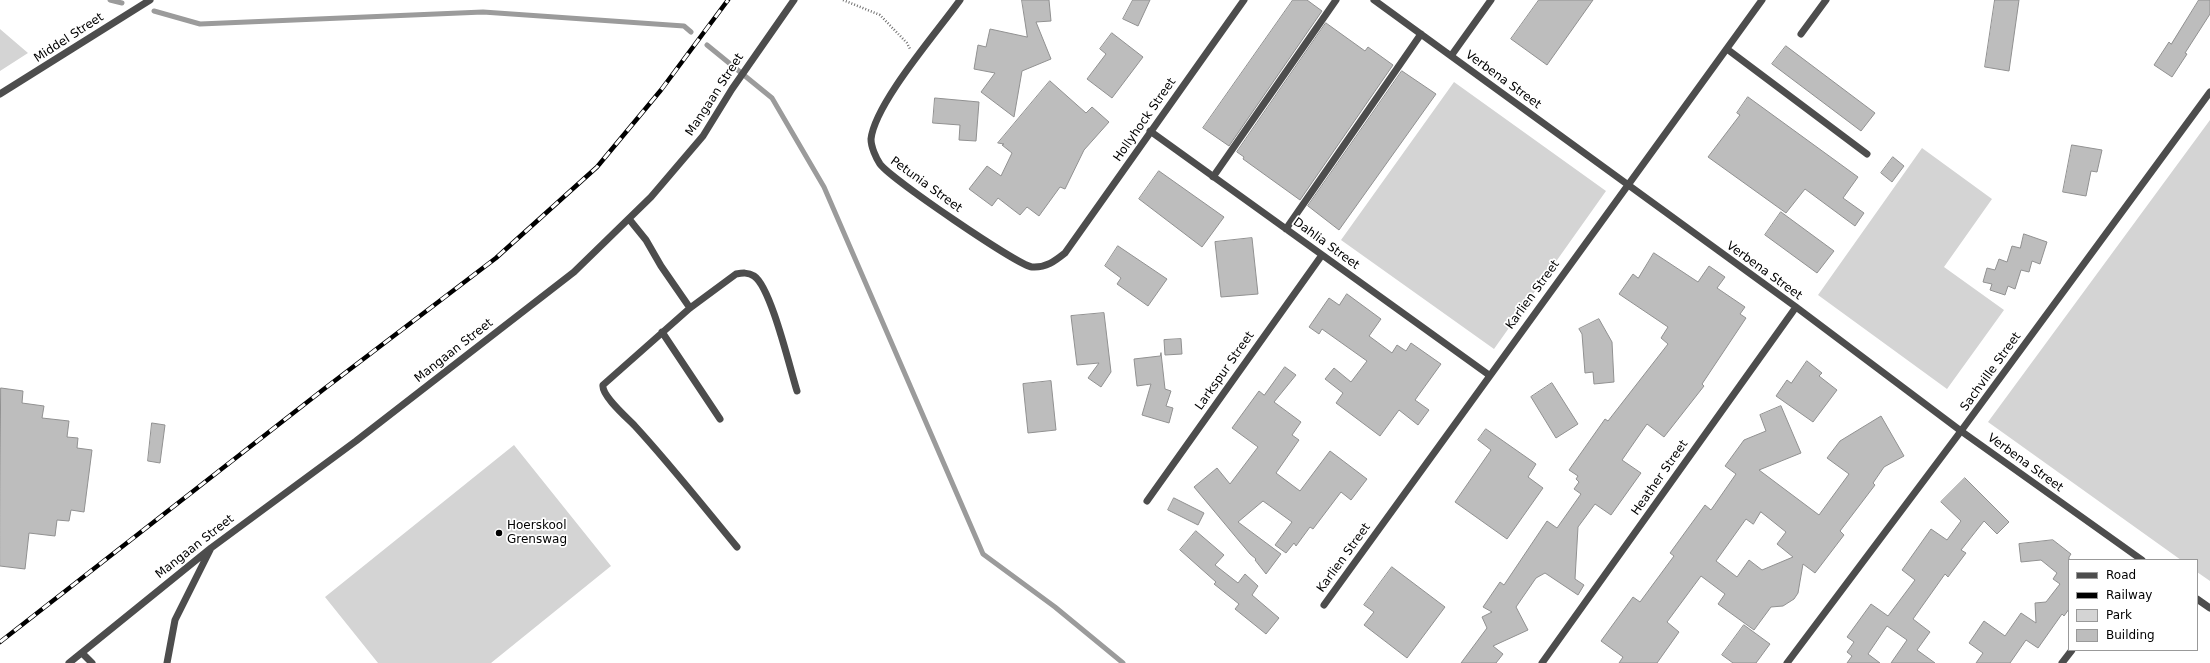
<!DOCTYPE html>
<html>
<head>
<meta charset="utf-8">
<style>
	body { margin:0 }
	#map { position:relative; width:2210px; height:663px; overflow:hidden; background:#fff; font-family:"DejaVu Sans",sans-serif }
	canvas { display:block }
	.legend { position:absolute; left:2068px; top:559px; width:130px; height:92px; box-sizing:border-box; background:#fff; border:1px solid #999; margin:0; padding:5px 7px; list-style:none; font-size:12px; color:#000 }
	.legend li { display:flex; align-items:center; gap:8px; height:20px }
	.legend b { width:20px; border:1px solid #999 }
</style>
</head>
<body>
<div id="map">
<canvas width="2210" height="663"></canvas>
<ul class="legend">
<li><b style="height:5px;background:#4d4d4d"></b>Road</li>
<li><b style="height:5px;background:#000"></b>Railway</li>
<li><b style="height:11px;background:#d4d4d4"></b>Park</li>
<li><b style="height:11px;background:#bdbdbd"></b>Building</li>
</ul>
</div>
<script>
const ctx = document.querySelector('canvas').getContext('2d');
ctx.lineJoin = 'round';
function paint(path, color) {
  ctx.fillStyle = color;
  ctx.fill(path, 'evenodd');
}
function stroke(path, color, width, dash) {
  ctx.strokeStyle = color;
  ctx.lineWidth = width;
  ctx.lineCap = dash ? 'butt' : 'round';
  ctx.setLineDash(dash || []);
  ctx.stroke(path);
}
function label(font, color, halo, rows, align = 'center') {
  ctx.font = font + ' "DejaVu Sans",sans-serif';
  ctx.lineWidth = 3.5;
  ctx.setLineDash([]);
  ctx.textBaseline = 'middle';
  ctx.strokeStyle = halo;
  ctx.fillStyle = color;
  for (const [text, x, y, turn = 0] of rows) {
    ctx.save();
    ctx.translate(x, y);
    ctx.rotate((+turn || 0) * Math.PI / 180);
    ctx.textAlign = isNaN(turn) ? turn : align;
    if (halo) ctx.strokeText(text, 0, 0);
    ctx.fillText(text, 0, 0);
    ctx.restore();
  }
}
paint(new Path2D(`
	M0,29l28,24 -28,18z
	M1454,82l152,109 -112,158 -153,-109z
	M2210,120v461l-13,-9v-12h-16l-193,-138z
	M1922,148l70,51 -48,68 60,43 -57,79 -129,-94z
	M514,445l97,121 -120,97h-113l-53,-66z`), '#d4d4d4');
stroke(new Path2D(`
	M110,0l12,3
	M154,11l46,13 283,-12 201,14 7,6
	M707,45l65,53 52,89 159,367 72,53 68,56`), '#9b9b9b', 5);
const building = new Path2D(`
	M1022,0h27l2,21 -15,1 15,37 -29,12 -8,46 -33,-25 14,-19 -21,-4 4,-24 8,2 4,-18 37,8z
	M1133,0h17l-12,26 -15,-7z
	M1293,0h14l15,11 -93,135 -26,-18z
	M1539,0h54l-46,65 -36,-26z
	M1995,0h24l-10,71 -24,-4z
	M2199,0h11v14l-25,39 2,1 -15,23 -18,-12 15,-23 2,2z
	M1326,23l39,28 3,-4 25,18 -93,135 -57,-41 1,-2 -7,-5z
	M1112,33l31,24 -31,41 -25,-19 19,-25 -6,-5z
	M1786,46l89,67 -14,18 -89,-67z
	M1402,71l34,23 -97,136 -31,-24z
	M1050,81l36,32 6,-6 17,15 -25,28 -19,39 -5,-2 -21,29 -12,-9 -7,8 -22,-17 -6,8 -23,-17 18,-23 14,10 11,-23 -10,-8 2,-1 -6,-1z
	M1748,97l110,80 -15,21 21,15 -9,13 -50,-37 -19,24 -78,-56 32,-42 -3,-2z
	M935,98l44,4 -3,39 -17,-1 1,-15 -27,-2z
	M2072,145l30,5 -5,22 -6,-1 -5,25 -23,-4z
	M1893,157l11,9 -12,16 -11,-9z
	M1159,171l65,46 -22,30 -63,-48z
	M1781,212l53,39 -17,22 -52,-38z
	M2024,234l23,8 -7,22 -8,-3 -3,11 -8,-2 -6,19 -7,-3 -3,9 -15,-5 2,-6 -9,-2 4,-14 8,2 4,-11 8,3 5,-16 8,2z
	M1252,238l6,56 -37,3 -6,-55z
	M1118,246l49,33 -19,27 -31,-22 4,-6 -16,-12z
	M1654,253l44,29 11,-16 16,11 -8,11 28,19 -5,7 6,4 -44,66 2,2 -40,51 -17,-13 -25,36 19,13 -30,42 -16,-11 -17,23 -3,52 9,6 -6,10 -33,-22 -9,5 -20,29 12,23 -35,16 10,8 -7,9h-35l26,-35 -5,-11 10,-5 -9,-5 17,-25 4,3 43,-64 10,7 24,-34 -7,-5 5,-7 -3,-3 2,-3 -9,-6 36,-51 3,2 60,-77 -7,-6 7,-11 -49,-33 14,-20 5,4z
	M1347,294l34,25 -12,17 23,17 5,-8 9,6 5,-8 30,21 -26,36 14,10 -11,15 -19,-15 -19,26 -44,-33 7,-10 -18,-14 9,-11 17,14 16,-21 -45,-32 -3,5 -10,-7 20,-29 10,7z
	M1104,313l7,59 -10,15 -13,-9 11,-15 -22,2 -6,-49z
	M1599,319l13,23 2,40 -20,2 -1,-12 -8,1 -3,-39 -3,-5z
	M1181,339l1,15 -17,1 -1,-15z
	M1161,353l4,36 6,2 -5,15 7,2 -4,15 -27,-8 9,-31 -14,2 -3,-27 26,-3z
	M1807,361l15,12 -3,3 18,14 -24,32 -37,-26 11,-16 4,3z
	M1285,367l11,8 -22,27 27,20 -9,13 7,5 -23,33 24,18 30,-40 37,28 -16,21 -10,-8 -28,37 -3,-2 -14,19 -2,-3 -8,10 -11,-8 17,-23 -29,-21 -25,21 43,32 -15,20 -11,-14 1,-1 -6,-5 -56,-67 23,-19 13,16 28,-37 -26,-19 27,-37 5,4z
	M1051,381l5,49 -28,3 -5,-49z
	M1552,383l26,41 -22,14 -25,-41z
	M1,388l22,3 -1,12 22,3 -2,12 27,3 -2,16 11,1 -1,10 15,2 -8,62 -13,-2 -2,11 -12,-1 -2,16 -26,-3 -4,36 -25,-3z
	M1781,406l20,47 -42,17 60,45 30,-41 -22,-16 13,-17 41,-25 23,40 -20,11 -11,16 2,2 -35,46 4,4 -29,38 -12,-9 -5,29 -4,6 -11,7 -12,1 -17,23 -36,-26 7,-10 -24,-18 -34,46 12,10 -22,31h-38l4,-6 -22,-16 32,-44 7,5 34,-46 -4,-3 35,-48 6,5 25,-36 -11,-8 19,-26 22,-9 -6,-16zM1761,512l25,20 -9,12 16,13 -31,13 -13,-10 -12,17 -21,-16 30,-42 7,5z
	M152,423l13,2 -5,38 -12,-2z
	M1486,429l50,35 -8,13 15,11 -36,51 -52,-37 36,-52 -13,-10z
	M1965,478l44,44 -12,12 -13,-13 -23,29 5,3 -18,24 -3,-3 -32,45 17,13 -13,18 18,13h-44l16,-23 -20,-14 -19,28 12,9h-33l5,-7 -5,-4 7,-10 -7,-5 24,-33 17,12 27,-36 -13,-10 29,-41 16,11 14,-19 -20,-19z
	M1174,498l30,15 -6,12 -30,-15z
	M1196,531l28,24 -9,10 23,18 7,-9 13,12 -6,9 27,23 -13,16 -31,-25 4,-5 -25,-20 2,-2 -36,-32z
	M2053,540l18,14 -2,3v52l-5,7 -2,-2 -24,34 -12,-8 -16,23h-34l7,-10 -14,-10 15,-22 21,15 16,-23 15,10 -1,-20 11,-1 14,-18 -7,-5 4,-6 -16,-13 -20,2 -2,-18z
	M1392,567l53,40 -38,51 -43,-33 10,-13 -10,-7z
	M1744,625l26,19 -14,19h-23l-11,-8z`);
paint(building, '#bdbdbd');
stroke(building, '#919191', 1);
stroke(new Path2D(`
	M843,0l37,15 27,28 3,6`), '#6f6f6f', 2.5, [1, 2]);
stroke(new Path2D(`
	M960,0c-22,31 -85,103 -89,139 0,8 5,19 9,25 10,14 137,101 152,103 14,1 23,-6 33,-14l179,-253
	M1374,0l422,307 165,124 181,129
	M1801,34l25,-34
	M1727,49l140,105
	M1451,56l40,-56
	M0,94l150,-94
	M1150,131l339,244
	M1213,177l123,-177
	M629,219l17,21 15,26 29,42
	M1286,229l135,-195
	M662,332l58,87
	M1147,501l175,-246
	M737,547c-34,-41 -67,-83 -103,-122 -8,-8 -33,-30 -31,-40l87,-77 46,-34c6,-1 12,-2 18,2 17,11 36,93 43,115
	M2197,599l13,9
	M1324,605l438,-605
	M82,653l10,10
	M69,663l142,-115 145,-107 218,-169 77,-75 52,-61 29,-47 62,-89
	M167,663l8,-43 35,-70
	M1542,663l254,-356
	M1787,663l174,-232 249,-339
	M2062,663l10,-13`), '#4d4d4d', 7);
const rail = new Path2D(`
	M0,642l324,-253 172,-131 101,-91 64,-77 67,-90`);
stroke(rail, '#000', 4.5);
stroke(rail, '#fff', 3, [9]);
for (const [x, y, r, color] of [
	[499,533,4,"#000"]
]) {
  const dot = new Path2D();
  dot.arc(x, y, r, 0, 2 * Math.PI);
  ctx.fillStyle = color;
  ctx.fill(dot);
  stroke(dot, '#fff', 1.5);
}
label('12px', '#000', '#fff', [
	["Middel Street",69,38,-33],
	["Verbena Street",1503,80,36],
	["Mangaan Street",715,95,-57],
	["Hollyhock Street",1145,120,-55],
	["Petunia Street",926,185,36],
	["Dahlia Street",1326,244,36],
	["Verbena Street",1764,271,36],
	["Karlien Street",1533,295,-54],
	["Mangaan Street",454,351,-38],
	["Larkspur Street",1225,371,-55],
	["Sachville Street",1991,372,-54],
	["Verbena Street",2025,463,36],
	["Heather Street",1660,478,-55],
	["Mangaan Street",195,547,-38],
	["Karlien Street",1344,558,-54]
]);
label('12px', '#000', '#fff', [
	["Hoerskool",507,526],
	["Grenswag",507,540]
], 'left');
</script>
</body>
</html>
